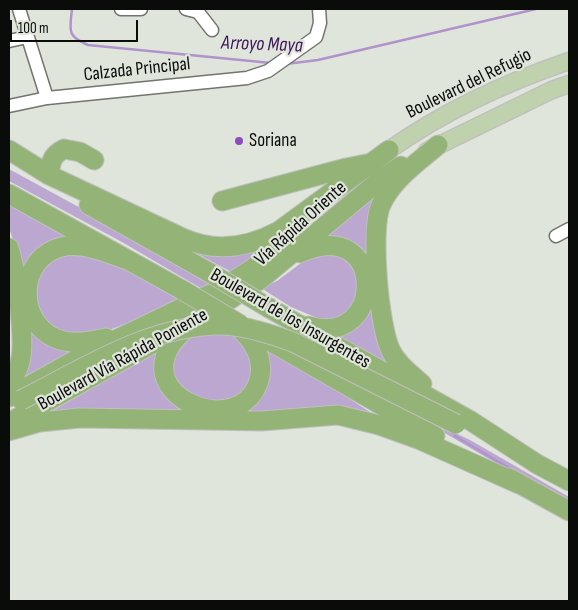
<!DOCTYPE html>
<html>
<head>
<meta charset="utf-8">
<style>
	body { margin:0 }
	#map { position:relative; width:578px; height:610px; overflow:hidden; background:#e0e5dc; font-family:"Sofia Sans Condensed",sans-serif }
	canvas { display:block }
	.frame { position:absolute; inset:0; border:10px solid #0a0c09; pointer-events:none }
	.scale { position:absolute; left:10px; top:20px; width:128px; height:22px; box-sizing:border-box; border:2px solid #0a0c09; border-top:0; padding-left:6px; font-size:15px; line-height:18px; white-space:nowrap; color:#0a0c09; -webkit-text-stroke:4px #e0e5dc; paint-order:stroke }
</style>
</head>
<body>
<div id="map">
<canvas width="578" height="610"></canvas>
<div class="frame"></div>
<div class="scale">100 m</div>
</div>
<script>
const ctx = document.querySelector('canvas').getContext('2d');
ctx.lineJoin = 'round';
function paint(path, color) {
  ctx.fillStyle = color;
  ctx.fill(path, 'evenodd');
}
function stroke(path, color, width, dash) {
  ctx.strokeStyle = color;
  ctx.lineWidth = width;
  ctx.lineCap = dash ? 'butt' : 'round';
  ctx.setLineDash(dash || []);
  ctx.stroke(path);
}
function label(font, color, halo, rows, align = 'center') {
  ctx.font = font + ' "Sofia Sans Condensed",sans-serif';
  ctx.lineWidth = 4.5;
  ctx.setLineDash([]);
  ctx.textBaseline = 'middle';
  ctx.strokeStyle = halo;
  ctx.fillStyle = color;
  for (const [text, x, y, turn = 0] of rows) {
    ctx.save();
    ctx.translate(x, y);
    ctx.rotate((+turn || 0) * Math.PI / 180);
    ctx.textAlign = isNaN(turn) ? turn : align;
    if (halo) ctx.strokeText(text, 0, 0);
    ctx.fillText(text, 0, 0);
    ctx.restore();
  }
}
paint(new Path2D(`
	M9,169l209,114 -14,7 -82,-48 -113,-61z
	M392,177l-19,99 -50,-39z
	M9,204l68,35 -24,6 -26,64 56,37 -69,39 2,-137 -7,-20z
	M288,234l-55,39 -59,-32 26,9z
	M99,254l87,47 -93,35c-34,5 -73,-27 -53,-63 4,-6 11,-12 15,-18z
	M313,254l34,1 16,31 -20,32 -21,2 -31,-13 -30,-19 16,-7z
	M371,300l33,75 -78,-44z
	M227,330l20,9 7,43 -28,22 -42,-8 -15,-30 14,-30z
	M257,339l116,75 -142,-2 21,-11z
	M162,348l26,63 -135,1 1,-2z
	M438,429l11,1 21,10 99,57v9z`), '#bca7d0');
stroke(new Path2D(`
	M72,9c-2,21 -6,27 16,36l183,18
	M286,64l32,-4 218,-51
	M455,436l59,35`), '#b193cc', 2.5);
const minor = new Path2D(`
	M19,9l28,89
	M121,9h20
	M186,9l12,3 14,18
	M9,41l18,-4
	M9,106l38,-8 200,-20 21,-7 48,-34 4,-14 -1,-14
	M556,236l13,-7`);
const major = new Path2D(`
	M389,150c54,-38 118,-68 180,-89
	M427,151l125,-61 17,-6`);
const highway = new Path2D(`
	M9,150l40,25 136,64c33,14 64,8 94,-8l110,-81
	M49,175c2,-14 3,-20 15,-26l16,3 14,8
	M9,194l175,97
	M222,201l124,-33 20,-4
	M89,205l123,69
	M9,248c7,23 17,92 11,114 -2,8 -6,15 -11,21
	M300,253c86,-40 88,96 8,73
	M269,308l202,113 66,43 32,17
	M192,324c-87,65 53,126 68,52 3,-19 -7,-35 -20,-47
	M178,329l51,-29 32,-21 119,-99 21,-14
	M259,335l176,101
	M106,338c-14,3 -28,6 -42,3 -49,-11 -50,-86 2,-95 19,-3 41,7 59,13
	M422,384c-11,-10 -24,-19 -31,-33 -12,-23 -21,-122 -10,-146 11,-25 36,-42 57,-60
	M9,397l77,-43 133,-64 33,-21 43,-39
	M10,422l142,-78
	M9,431l31,-9 40,-4 182,3 76,-6 41,10 39,14 101,45
	M509,478l60,33`);
stroke(minor, '#71756d', 15);
stroke(major, '#bfc0bf', 19);
stroke(highway, '#bfc0bf', 21);
stroke(minor, '#fff', 12);
stroke(major, '#bfd2ad', 16);
stroke(highway, '#94b477', 19);
const highwayBridge = new Path2D(`
	M212,274l57,34
	M184,291l57,34
	M21,400c62,-31 130,-76 202,-75 24,1 48,9 70,17l163,82`);
stroke(highwayBridge, '#bfc0bf', 21, []);
stroke(highwayBridge, '#94b477', 19);
for (const [x, y, r, color] of [
	[239,141,5,"#8e4bbf"]
]) {
  const dot = new Path2D();
  dot.arc(x, y, r, 0, 2 * Math.PI);
  ctx.fillStyle = color;
  ctx.fill(dot);
  stroke(dot, '#e0e5dc', 2);
}
label('19px', '#0a0c09', '#e0e5dc', [
	["Calzada Principal",137,70,-6],
	["Boulevard del Refugio",469,84,-26],
	["Vía Rápida Oriente",301,224,-42],
	["Boulevard de los Insurgentes",290,319,30],
	["Boulevard Vía Rápida Poniente",123,360,-29]
]);
label('19px', '#0a0c09', '#e0e5dc', [
	["Soriana",249,141]
], 'left');
label('italic 20px', '#3e155a', '#e0e5dc', [
	["Arroyo Maya",262,45,2]
]);
</script>
</body>
</html>
